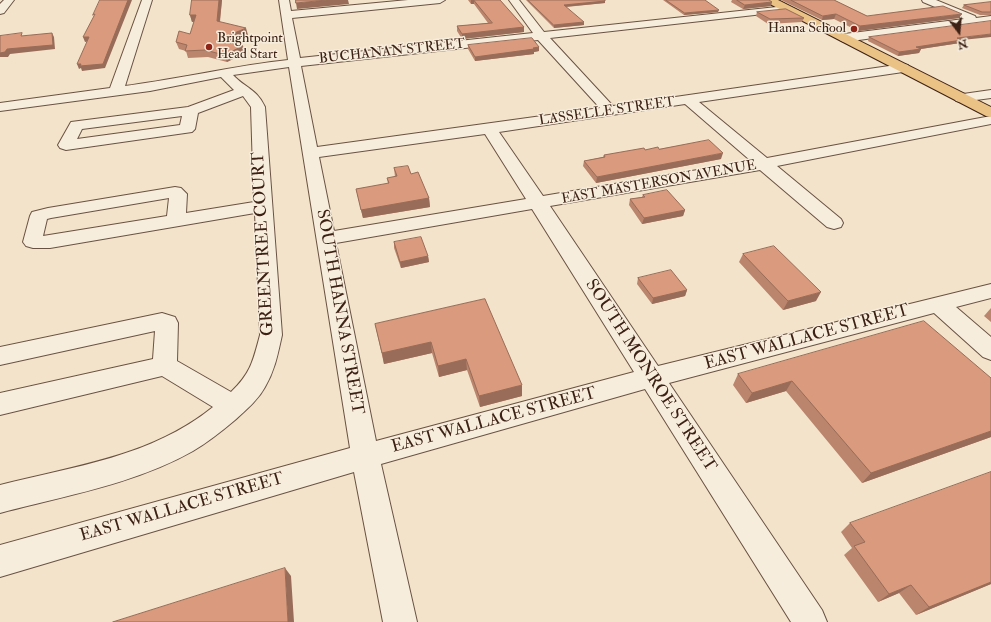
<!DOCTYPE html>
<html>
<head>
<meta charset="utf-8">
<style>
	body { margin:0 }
	#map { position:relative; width:991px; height:622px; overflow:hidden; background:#f3e3ca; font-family:"IM FELL Double Pica",serif }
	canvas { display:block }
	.north { position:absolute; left:939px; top:12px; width:40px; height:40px; -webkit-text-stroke:3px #f7eddd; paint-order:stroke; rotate:164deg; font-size:11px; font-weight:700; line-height:16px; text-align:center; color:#3d2115 }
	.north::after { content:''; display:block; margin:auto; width:14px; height:18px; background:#3d2115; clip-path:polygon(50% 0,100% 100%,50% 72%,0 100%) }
</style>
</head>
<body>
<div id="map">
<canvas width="991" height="622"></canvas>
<div class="north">N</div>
</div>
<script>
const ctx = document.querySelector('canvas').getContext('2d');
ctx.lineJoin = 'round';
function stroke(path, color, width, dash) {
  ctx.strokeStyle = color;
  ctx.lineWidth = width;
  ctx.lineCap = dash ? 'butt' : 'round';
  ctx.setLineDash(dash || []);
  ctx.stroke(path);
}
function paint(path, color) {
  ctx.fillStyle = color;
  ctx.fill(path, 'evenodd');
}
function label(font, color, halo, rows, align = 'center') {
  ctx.font = font + ' "IM FELL Double Pica",serif';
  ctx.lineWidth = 3;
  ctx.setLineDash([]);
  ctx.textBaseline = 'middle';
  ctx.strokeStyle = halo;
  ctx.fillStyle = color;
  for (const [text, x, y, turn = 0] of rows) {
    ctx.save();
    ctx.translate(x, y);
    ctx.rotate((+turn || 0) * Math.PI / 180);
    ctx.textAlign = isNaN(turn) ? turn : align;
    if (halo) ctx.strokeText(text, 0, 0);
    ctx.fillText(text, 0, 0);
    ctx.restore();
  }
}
const minor = new Path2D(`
	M4,0h10l-10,13 -4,1v-10z
	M142,0h10l-27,86c54,-7 108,-20 163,-26l-9,-60h10l2,11 117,-11h37l-5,3 -148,15 8,40 233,-25 -24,-33h10l25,32 242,-26 4,1 1,2 -1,2 -240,27 63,68 290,-42 5,1 1,3 -1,3 -5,1 -204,30 68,56 224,-42v8l-214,42 64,53 2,4 -2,4 -7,2 -7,-2 -67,-57 -210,36 108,160 333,-82v14l-35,9 35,30v23l-8,-3 -49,-44 -265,70 153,227 5,12h-36l-146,-233 -264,75 36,158h-34l-29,-150 -354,105v-32l350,-97 -61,-381 -56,8c12,13 24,14 32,32l17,228c-4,18 -7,35 -17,52 -7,13 -19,23 -30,33 -13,11 -27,22 -42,31 -58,33 -129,45 -193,62v-28c75,-19 151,-28 213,-78l-51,-31 -162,39v-22l153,-34 2,-28 -155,34v-18l162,-34 13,4 3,6 -1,38 54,31c20,-19 22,-31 29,-57l-5,-122 -205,35h-17l-7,-2 -3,-4 7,-26 2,-4 16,-4 127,-21 6,1 6,6 -1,19 68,-11 -3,-95 -8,-11 -45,17 -3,16 -3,3 -126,18 -6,-2 -2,-3 13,-23 117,-15 46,-17 -13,-13 -71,14 -150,20v-8l110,-15zM538,40l62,68 -283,39 -16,-81zM685,104l66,57 -208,35 -44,-64zM182,116l-2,9 -103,14 5,-10zM485,134l41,65 -192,32 -15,-74zM169,198l-2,18 -124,20 4,-17 4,-1zM532,209l102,163 -258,69 -40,-198z
	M922,0h14l39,16 1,2 15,-2v6l-147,20 -4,-2 -2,-2 2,-2 4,-2 120,-15 -41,-17z
	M991,90v8l-30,4 -5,-1 -2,-3 2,-3z`);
const highway = new Path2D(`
	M765,0h13l213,107v10l-5,-1 -220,-114z`);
stroke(minor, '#6a5242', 2);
stroke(highway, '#3d2115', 2);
paint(minor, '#f7eddd');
paint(highway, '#eac285');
paint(new Path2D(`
	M192,0h30l-2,22 28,13 -18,8 15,10 -18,9 -19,-5 -20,1 -2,-7 -7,-2 -3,-7 14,-8 4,-12h-2l-2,-7z
	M468,0h32l24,27v5l-62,7 -5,-8v-5l31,-3 -14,-19h-3z
	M526,0h79v3l-39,4 18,18 -30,3z
	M663,0h42l13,12 -34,3z
	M732,0h37l2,6 -28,3 -12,-7z
	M781,0h53l33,16 92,2 -101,13 -24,-12 -12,1z
	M991,2v13h-11l-18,-7 2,-3z
	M757,12l47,6 -2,4 -34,2 -12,-8z
	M869,37l93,3 -2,3 -39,6 -2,4 -21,3 -30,-15z
	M468,45l71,2v4l-5,1v2l-59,7 -7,-12z
	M659,149l62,10 -125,24 -13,-17 1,-5 19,-4 1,-2 41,-5z
	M394,168l17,6 18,24 1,9 -67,11 -7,-29 32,-5 -1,-6 8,-1z
	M643,195l42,15 -2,6 -41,8 -13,-19 1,-6 12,-2z
	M394,242l34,14 1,6 -28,6 -7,-20z
	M743,254l73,47 -33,9 -44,-48z
	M638,278l49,12 -2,6 -33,8 -15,-20z
	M485,299l37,97 -42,11 -13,-37 -28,7 -7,-24 -48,11 -9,-40z
	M991,308v14l-7,-6z
	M738,374l253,4v59l-129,46 -76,-92 -40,12 -13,-18z
	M850,523l141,61 -75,31 -17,-22 -21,9 -34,-47 8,-7 -11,-16z`), '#bb846c');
paint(new Path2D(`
	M128,0h4l-27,68 -23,3 -1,-3 -2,1 -2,-5h4z
	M219,0h3l-3,28 -2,-7z
	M327,0h21l1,4 -52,5 -1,-6z
	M471,0h3v4h-3z
	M605,1v2l-42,4 1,-2z
	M772,2l-1,4 -28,3 2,-4z
	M719,10l-1,2 -34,3 1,-2z
	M836,14l-2,5 -12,1 1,-4z
	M962,14l-3,4 -101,13 2,-5z
	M190,15h6l2,6 -6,1z
	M584,22v3l-30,3v-3z
	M524,27v5l-62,7v-5z
	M246,28l2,7 -20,9 -6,-3 1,-3z
	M52,33l2,4 1,12 -45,5 -2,3h-8v-4l7,-4z
	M991,34v3l-29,3 -2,3 -46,7 2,-3 41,-9z
	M83,37h6l2,4 -6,1z
	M243,46l2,7 -18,9 -3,-7z
	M539,47v4l-5,1v2l-59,7v-4z
	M921,49l-2,4 -21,3 1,-4z
	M723,153l-2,6 -125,24 1,-6z
	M429,198l1,9 -67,11 -2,-8z
	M685,210l-2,6 -41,8 2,-6z
	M428,256l1,6 -28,6 -1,-6z
	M687,290l-2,6 -33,8 1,-6z
	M821,292l-5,9 -33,9 5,-9z
	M431,342l1,11 -48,11 -2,-11z
	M466,359l1,11 -28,7 -1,-11z
	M792,381l-6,10 -40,12 6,-10z
	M522,385v11l-42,11 -1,-11z
	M991,431v6l-129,46 9,-10z
	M285,568l6,8 3,46h-6z
	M991,582v2l-75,31 13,-8z
	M911,585l-12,8 -21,9 11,-8z`), '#986c58');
const building = new Path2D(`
	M100,0h28l-25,64 -23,2 1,-2h-4l12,-27h-6l12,-23 -2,1z
	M192,0h27l-2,21 29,7 -23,10 4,1 -5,2 21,5 -19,9 -19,-5 -20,1 2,-6 -11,-3 3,-11 11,3 6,-19h-6z
	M296,0h31l-31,3z
	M474,0h26l24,27 -62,7 -5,-8 35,-3z
	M528,0h77v1l-41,4 20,17 -30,3z
	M666,0h39l14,10 -34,3z
	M737,0h32l3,2 -27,3z
	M791,0h43l33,16 76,-10 19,8 -102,12 -24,-12 -13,2z
	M991,2v10h-9l-18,-7z
	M786,9l18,9 -34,1 -13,-7z
	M991,21v13l-34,4 5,2 -46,7 5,2 -22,3 -30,-15z
	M22,33l-1,3 31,-3 1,12 -46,4 -2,3 -5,1v-17z
	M532,38l7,9 -6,1 1,1 -59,8 -7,-12z
	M709,140l14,13 -126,24 -13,-16 21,-4 -1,-2 40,-7 1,2 13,-3 1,2z
	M408,166l3,8 7,-2 11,26 -68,12 -5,-21 33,-6 -2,-5 10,-2 -3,-8z
	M667,190l18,20 -41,8 -14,-19 15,-2 -2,-2z
	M421,237l7,19 -28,6 -6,-20z
	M774,246l47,46 -33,9 -45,-47z
	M671,270l16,20 -34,8 -15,-20z
	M485,299l37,86 -43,11 -13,-37 -28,7 -7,-24 -49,11 -7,-29z
	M924,321l67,57v53l-120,42 -79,-92 -40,12 -14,-19z
	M991,472v110l-62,25 -18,-22 -22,9 -35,-48 11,-4 -15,-19z
	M285,568l3,54h-175z`);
paint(building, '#d99a7d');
stroke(building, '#986c58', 1);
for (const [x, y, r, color] of [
	[854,29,4,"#8f2418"],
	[209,47,4,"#8f2418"]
]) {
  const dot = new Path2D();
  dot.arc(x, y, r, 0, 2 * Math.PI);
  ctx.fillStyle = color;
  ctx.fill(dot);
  stroke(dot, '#f7eddd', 1.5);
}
label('14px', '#3d2115', '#f7eddd', [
	["Hanna School",846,29],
	["Brightpoint",217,39,"left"],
	["Head Start",217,55,"left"]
], 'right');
label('14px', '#3d2115', '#f7eddd', [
	["BUCHANAN STREET",392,52,-6],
	["LASSELLE STREET",607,112,-8],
	["EAST MASTERSON AVENUE",659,183,-10]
]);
label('17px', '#3d2115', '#f7eddd', [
	["GREENTREE COURT",264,244,-93],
	["SOUTH HANNA STREET",339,312,80],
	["EAST WALLACE STREET",807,338,-15],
	["SOUTH MONROE STREET",650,376,57],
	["EAST WALLACE STREET",494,421,-15],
	["EAST WALLACE STREET",182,508,-16]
]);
</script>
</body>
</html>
